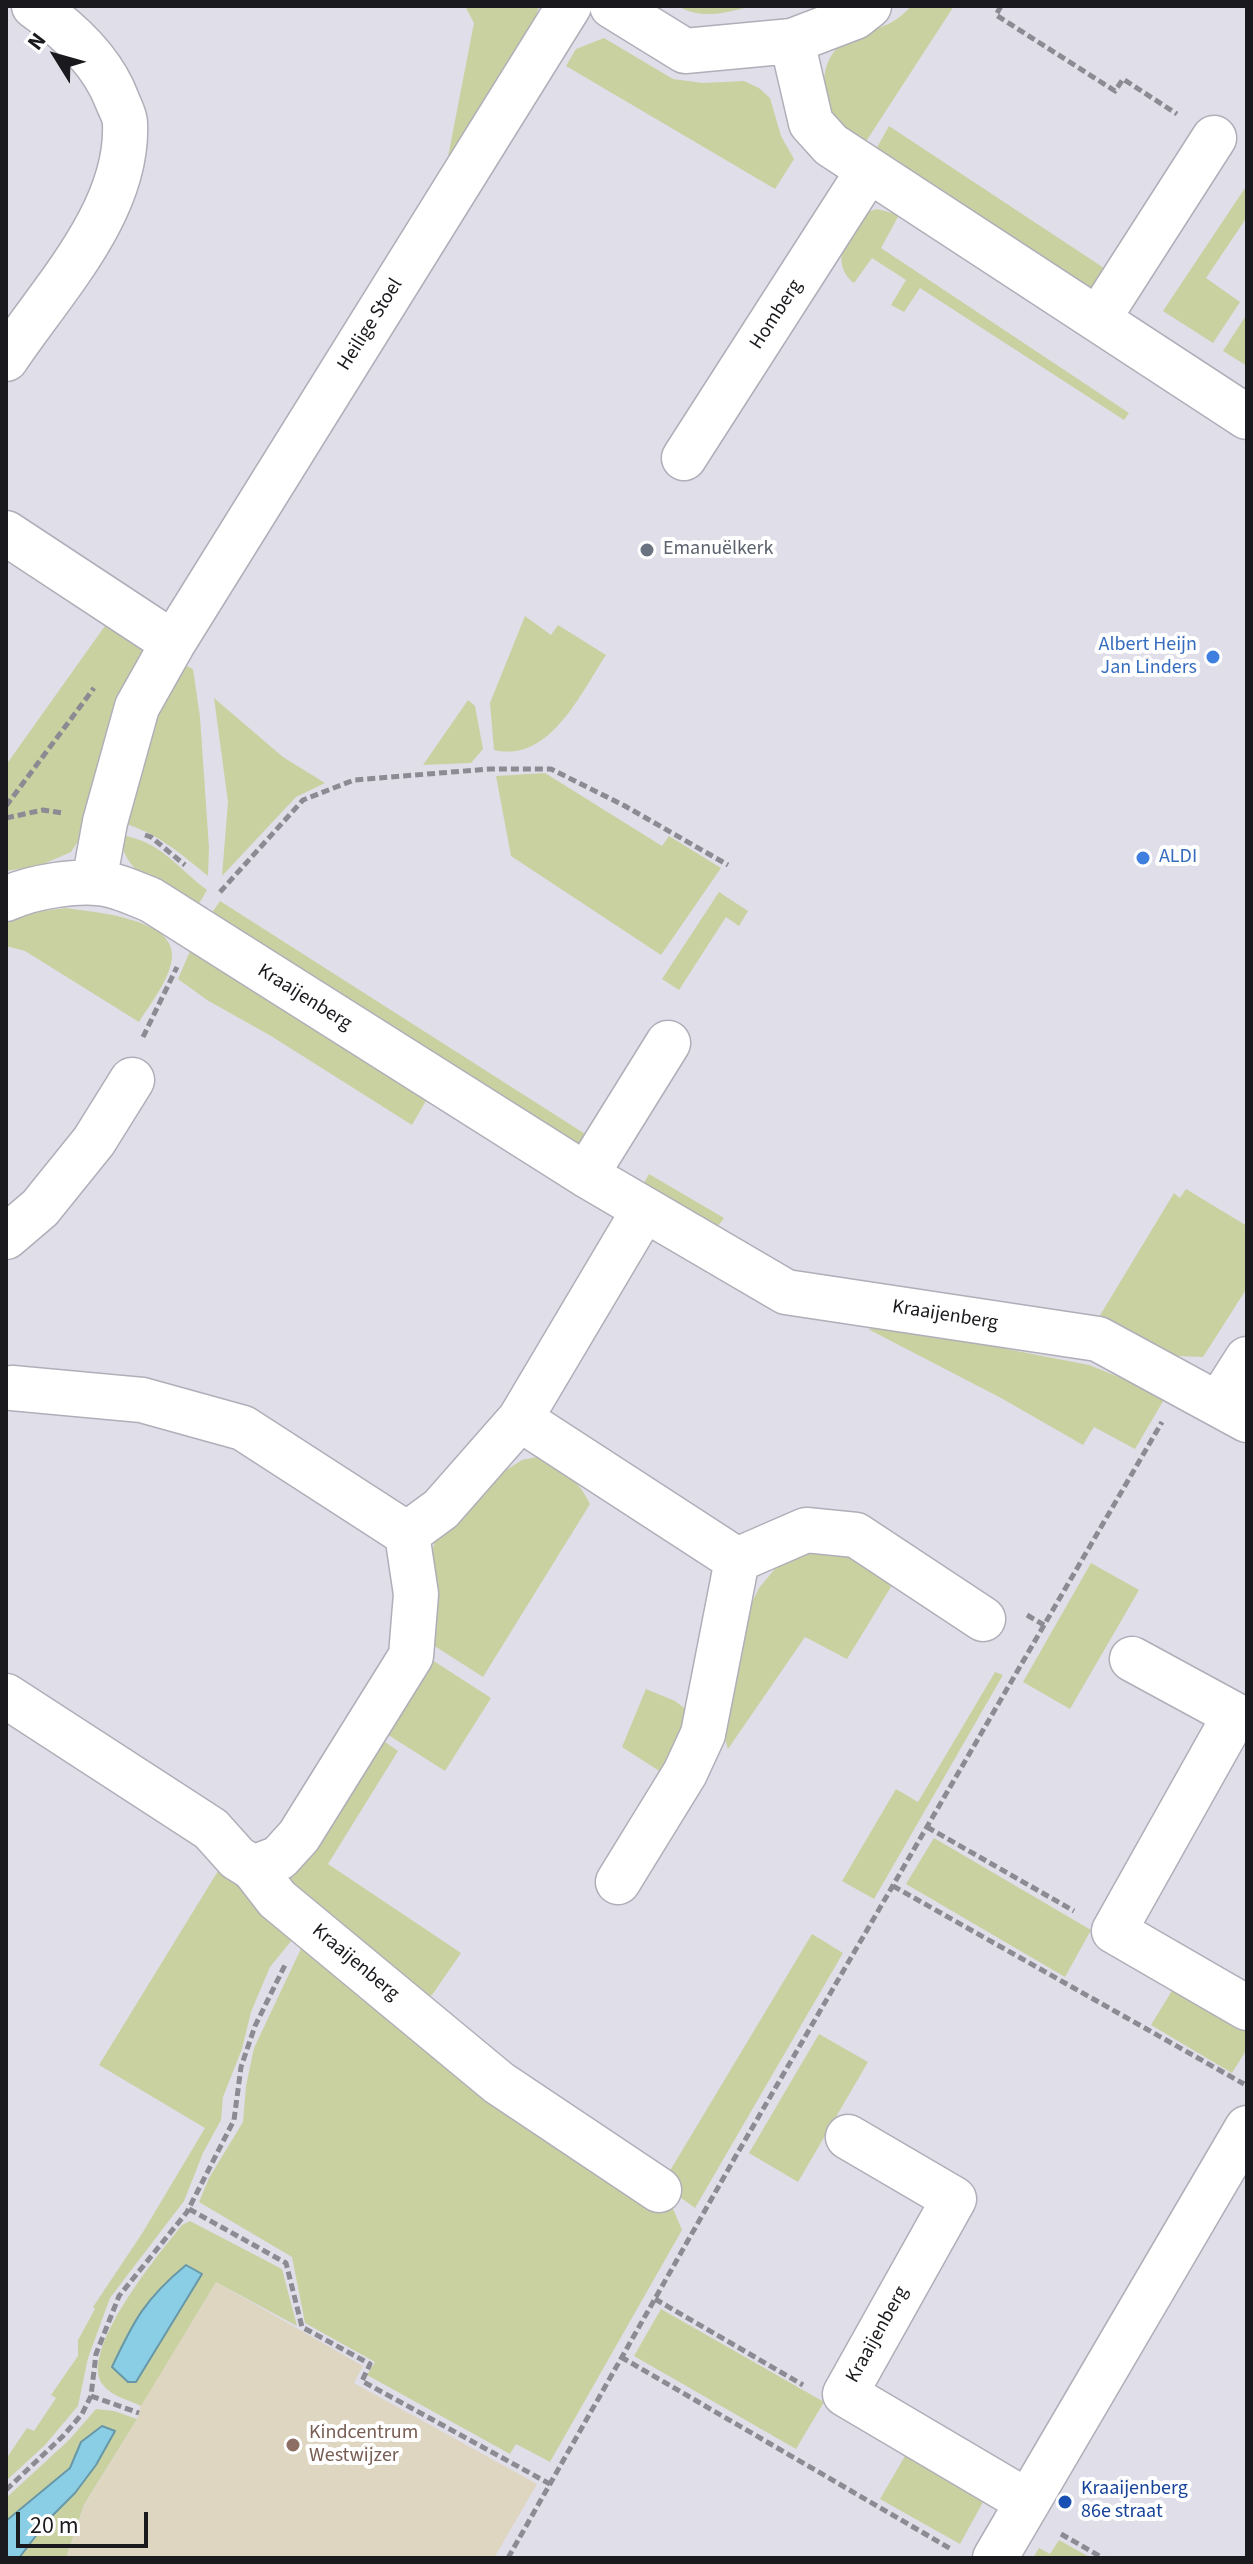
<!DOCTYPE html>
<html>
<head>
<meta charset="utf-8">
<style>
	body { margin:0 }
	#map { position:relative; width:1253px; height:2564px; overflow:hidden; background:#e0dee9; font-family:"Source Sans 3",sans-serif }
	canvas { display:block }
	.frame { position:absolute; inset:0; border:8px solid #1a191d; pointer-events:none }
	.north { position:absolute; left:16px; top:16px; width:80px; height:80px; -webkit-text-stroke:6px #fff; paint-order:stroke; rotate:307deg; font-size:22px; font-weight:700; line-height:32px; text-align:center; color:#1a191d }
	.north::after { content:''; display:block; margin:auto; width:28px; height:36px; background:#1a191d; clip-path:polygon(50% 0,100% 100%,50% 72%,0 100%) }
	.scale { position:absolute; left:16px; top:2512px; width:132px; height:36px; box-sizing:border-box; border:4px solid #1a191d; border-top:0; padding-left:10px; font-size:24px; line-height:28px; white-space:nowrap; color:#1a191d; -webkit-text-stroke:6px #fff; paint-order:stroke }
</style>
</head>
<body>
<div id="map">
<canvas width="1253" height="2564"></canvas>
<div class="frame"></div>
<div class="north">N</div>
<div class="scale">20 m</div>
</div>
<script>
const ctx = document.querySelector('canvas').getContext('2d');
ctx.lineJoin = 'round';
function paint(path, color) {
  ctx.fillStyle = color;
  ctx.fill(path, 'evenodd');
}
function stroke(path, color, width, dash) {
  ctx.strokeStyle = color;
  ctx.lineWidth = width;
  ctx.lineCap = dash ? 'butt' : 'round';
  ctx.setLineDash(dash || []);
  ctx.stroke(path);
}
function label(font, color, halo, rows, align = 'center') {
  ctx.font = font + ' "Source Sans 3",sans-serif';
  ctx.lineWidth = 8;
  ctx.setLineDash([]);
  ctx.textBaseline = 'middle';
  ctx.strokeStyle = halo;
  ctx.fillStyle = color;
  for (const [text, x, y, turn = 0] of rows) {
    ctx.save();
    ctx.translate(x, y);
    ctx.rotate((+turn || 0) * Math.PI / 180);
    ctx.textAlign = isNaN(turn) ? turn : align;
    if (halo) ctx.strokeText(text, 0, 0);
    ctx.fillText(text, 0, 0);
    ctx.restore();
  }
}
paint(new Path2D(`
	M216,2282l147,84 -9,17 183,101 -43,74h-428l18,-52 53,-87 4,-14z`), '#ded6c0');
paint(new Path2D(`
	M465,6h74l-5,18 -88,143 28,-144z
	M678,6h73c-24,7 -50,14 -73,0z
	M911,6h43l-89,137c-9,-6 -19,-11 -26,-18 -20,-22 -22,-66 6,-83 24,-14 46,-12 66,-36z
	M604,38l69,41 30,4 41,-2 15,7 11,10 11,38 13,23 -19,30 -209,-123 10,-17z
	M889,126l218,144 -16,23 -216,-142z
	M1247,185v32l-41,61 34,24 -27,41 -50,-32z
	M877,209l22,6 -18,33 248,165 -5,7 -204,-132 -16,24 -13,-7 15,-25 -34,-22 -18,25c-28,-21 -4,-68 23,-74z
	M1247,314v52l-24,-15z
	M112,616l30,29 2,18 -58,166 -15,23 -32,14 -33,5v-106z
	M525,616l26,19 7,-10 48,30c-26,39 -56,108 -112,95l-4,-47z
	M181,663l12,6 7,48 9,131 -1,28c-28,-23 -51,-43 -85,-53l20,-80z
	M214,698l69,59 42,26 -29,14 -74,79 6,-74z
	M468,700l7,6 8,43 -12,14 -48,2z
	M545,773l117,73 7,-10 52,32 -60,87 -150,-99 -15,-80z
	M121,835c41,7 54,31 86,55l-10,17c-29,-17 -76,-32 -76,-72z
	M719,892l29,19 -9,15 -13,-9 -47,73 -17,-11z
	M220,901l373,238 -7,12 -375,-237z
	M66,908c26,4 107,10 106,47 0,22 -22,49 -33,67l-114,-71 -19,-5v-30z
	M191,949l236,150 -15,26 -141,-89 -64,-36 -29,-21z
	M649,1174l75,44 -9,12 -74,-42z
	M1186,1189l61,37v62l-44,69 -25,-1 -82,-34 78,-129 6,5z
	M898,1328l191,37 50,20 26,13 -30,51 -41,-22 -11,18 -82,-47 -133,-69z
	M537,1457c27,13 40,21 53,47l-107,173 -50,-32 -4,-83 7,-24 61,-62 25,-16z
	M828,1547l69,30 -50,82 -42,-22 -77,112 -6,-20 23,-112 14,-29 20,-24 18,-14z
	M1091,1563l48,27 -69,119 -47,-27z
	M426,1656l65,42 -46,73 -66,-42z
	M995,1672l8,3 -129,224 -32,-18 54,-92 22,13z
	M646,1689l29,12 17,13 -25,62 -45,-29z
	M378,1737l20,14 -70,113 133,89 -29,42 -8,3 -139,-116z
	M934,1838l157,92 -26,47 -159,-93z
	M218,1871l76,55 -2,14 -22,27 -19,45 -9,37 -19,48 -2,23 -18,33 -19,48 -74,97 -22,60 -10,48 -33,39 -39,36v-22l21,-31 7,3 22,-33 -5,-3 27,-39v-16l17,-31 -2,-2 50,-75 62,-104 -106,-63z
	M812,1934l31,19 -148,255 -33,-24z
	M307,1936l365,270 10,24 -132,232 -34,-18 -6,10 -143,-79 8,-13 -70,-39 -13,-66 -93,-55 10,-24 34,-56 3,-36 8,-38z
	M1173,1989l74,43v17l-15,24 -81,-48z
	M819,2034l49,28 -70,120 -49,-29z
	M190,2221l92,48 15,57 -81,-44 -75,124c-12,-6 -30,-10 -38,-21 -26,-33 58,-134 79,-160z
	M661,2309l163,93 -28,47 -162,-93z
	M96,2409l18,2 23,8 -53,86 -18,53h-60v-60l63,-58z
	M909,2449l79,44 -28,51 -80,-45z
	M1059,2540l32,18h-58l6,-10 11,6z`), '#cad1a0');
const water = new Path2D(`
	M186,2265l16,9 -66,108h-8l-16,-15c22,-47 33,-68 74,-102z
	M102,2426l13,5 -19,34 -21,28 -27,27 -29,38h-13v-37l64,-53 11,-26z`);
paint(water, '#89cee4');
stroke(water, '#6898a8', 2);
const minor = new Path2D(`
	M612,6l73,45 107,-10 63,-24 14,-11
	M792,41l19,82 20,22 416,272
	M1098,319l116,-181
	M6,359c46,-69 123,-148 119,-236 0,-7 -5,-15 -8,-23 -15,-40 -48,-70 -83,-94
	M684,458l184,-287
	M6,533l167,110
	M94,882l11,-60 32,-115 36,-64 396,-637
	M6,899c25,-12 76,-21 104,-14 14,3 28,10 41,15l435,275 200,117 312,47 149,81
	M586,1175l82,-132
	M6,1237l34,-29 54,-67 38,-61
	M12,1388l130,12 101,28 164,106
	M1219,1403l28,-44
	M520,1419l217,141
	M737,1560l69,-30 50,5 127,84
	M1132,1659l103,56 -121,216 133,77
	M6,1696l205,133 26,29 16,10 26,-10 20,-22 112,-180 5,-62 -9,-60 34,-25 79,-90 124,-209
	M253,1868l24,31 222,184 160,107
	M618,1882l67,-109 18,-39 34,-174
	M848,2137l106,62 -109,195 183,108
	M995,2558l252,-430`);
stroke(minor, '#b0aeb8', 47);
stroke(new Path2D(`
	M1001,6l-5,9 119,76 8,-12 54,35
	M6,806l88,-118
	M6,818l37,-8 20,3
	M145,835l6,2 34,28
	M220,892l83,-92 51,-20 135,-11h62l74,37 103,59
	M143,1037l34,-70
	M1027,1615l17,10
	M927,1827l147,84
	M893,1886l351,198
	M189,2209l97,54 16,64 68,37 -8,17 188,103
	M655,2299l148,86
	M621,2357l330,192
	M91,2396l48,17
	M6,2490l57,-54 19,-22 9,-18 5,-42 23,-58 68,-84 47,-92 7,-53 14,-41 31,-63
	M1061,2534l42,24
	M508,2558l229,-404 425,-732`), '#8c8a92', 5, [8, 4]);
stroke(minor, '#fff', 44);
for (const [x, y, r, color] of [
	[647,550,8,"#6b7280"],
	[1213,657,8,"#3f7fe0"],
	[1143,858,8,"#3f7fe0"],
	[293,2445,8,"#8d6e63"],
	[1065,2502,8,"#1a4fb4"]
]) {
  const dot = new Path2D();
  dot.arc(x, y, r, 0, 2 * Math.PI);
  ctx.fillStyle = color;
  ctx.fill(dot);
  stroke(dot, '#fff', 3);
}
label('20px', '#1a191d', '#fff', [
	["Homberg",777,315,-57],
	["Heilige Stoel",371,325,-58],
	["Kraaijenberg",304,998,32],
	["Kraaijenberg",945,1316,9],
	["Kraaijenberg",355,1963,40],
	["Kraaijenberg",878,2335,-61]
]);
label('20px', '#5b616d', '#fff', [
	["Emanuëlkerk",663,550]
], 'left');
label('20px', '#366cbe', '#fff', [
	["Albert Heijn",1197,646],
	["Jan Linders",1197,669],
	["ALDI",1159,858,"left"]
], 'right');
label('20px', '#785e54', '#fff', [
	["Kindcentrum",309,2434],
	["Westwijzer",309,2457]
], 'left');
label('20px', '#164399', '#fff', [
	["Kraaijenberg",1081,2490],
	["86e straat",1081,2513]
], 'left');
</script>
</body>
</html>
